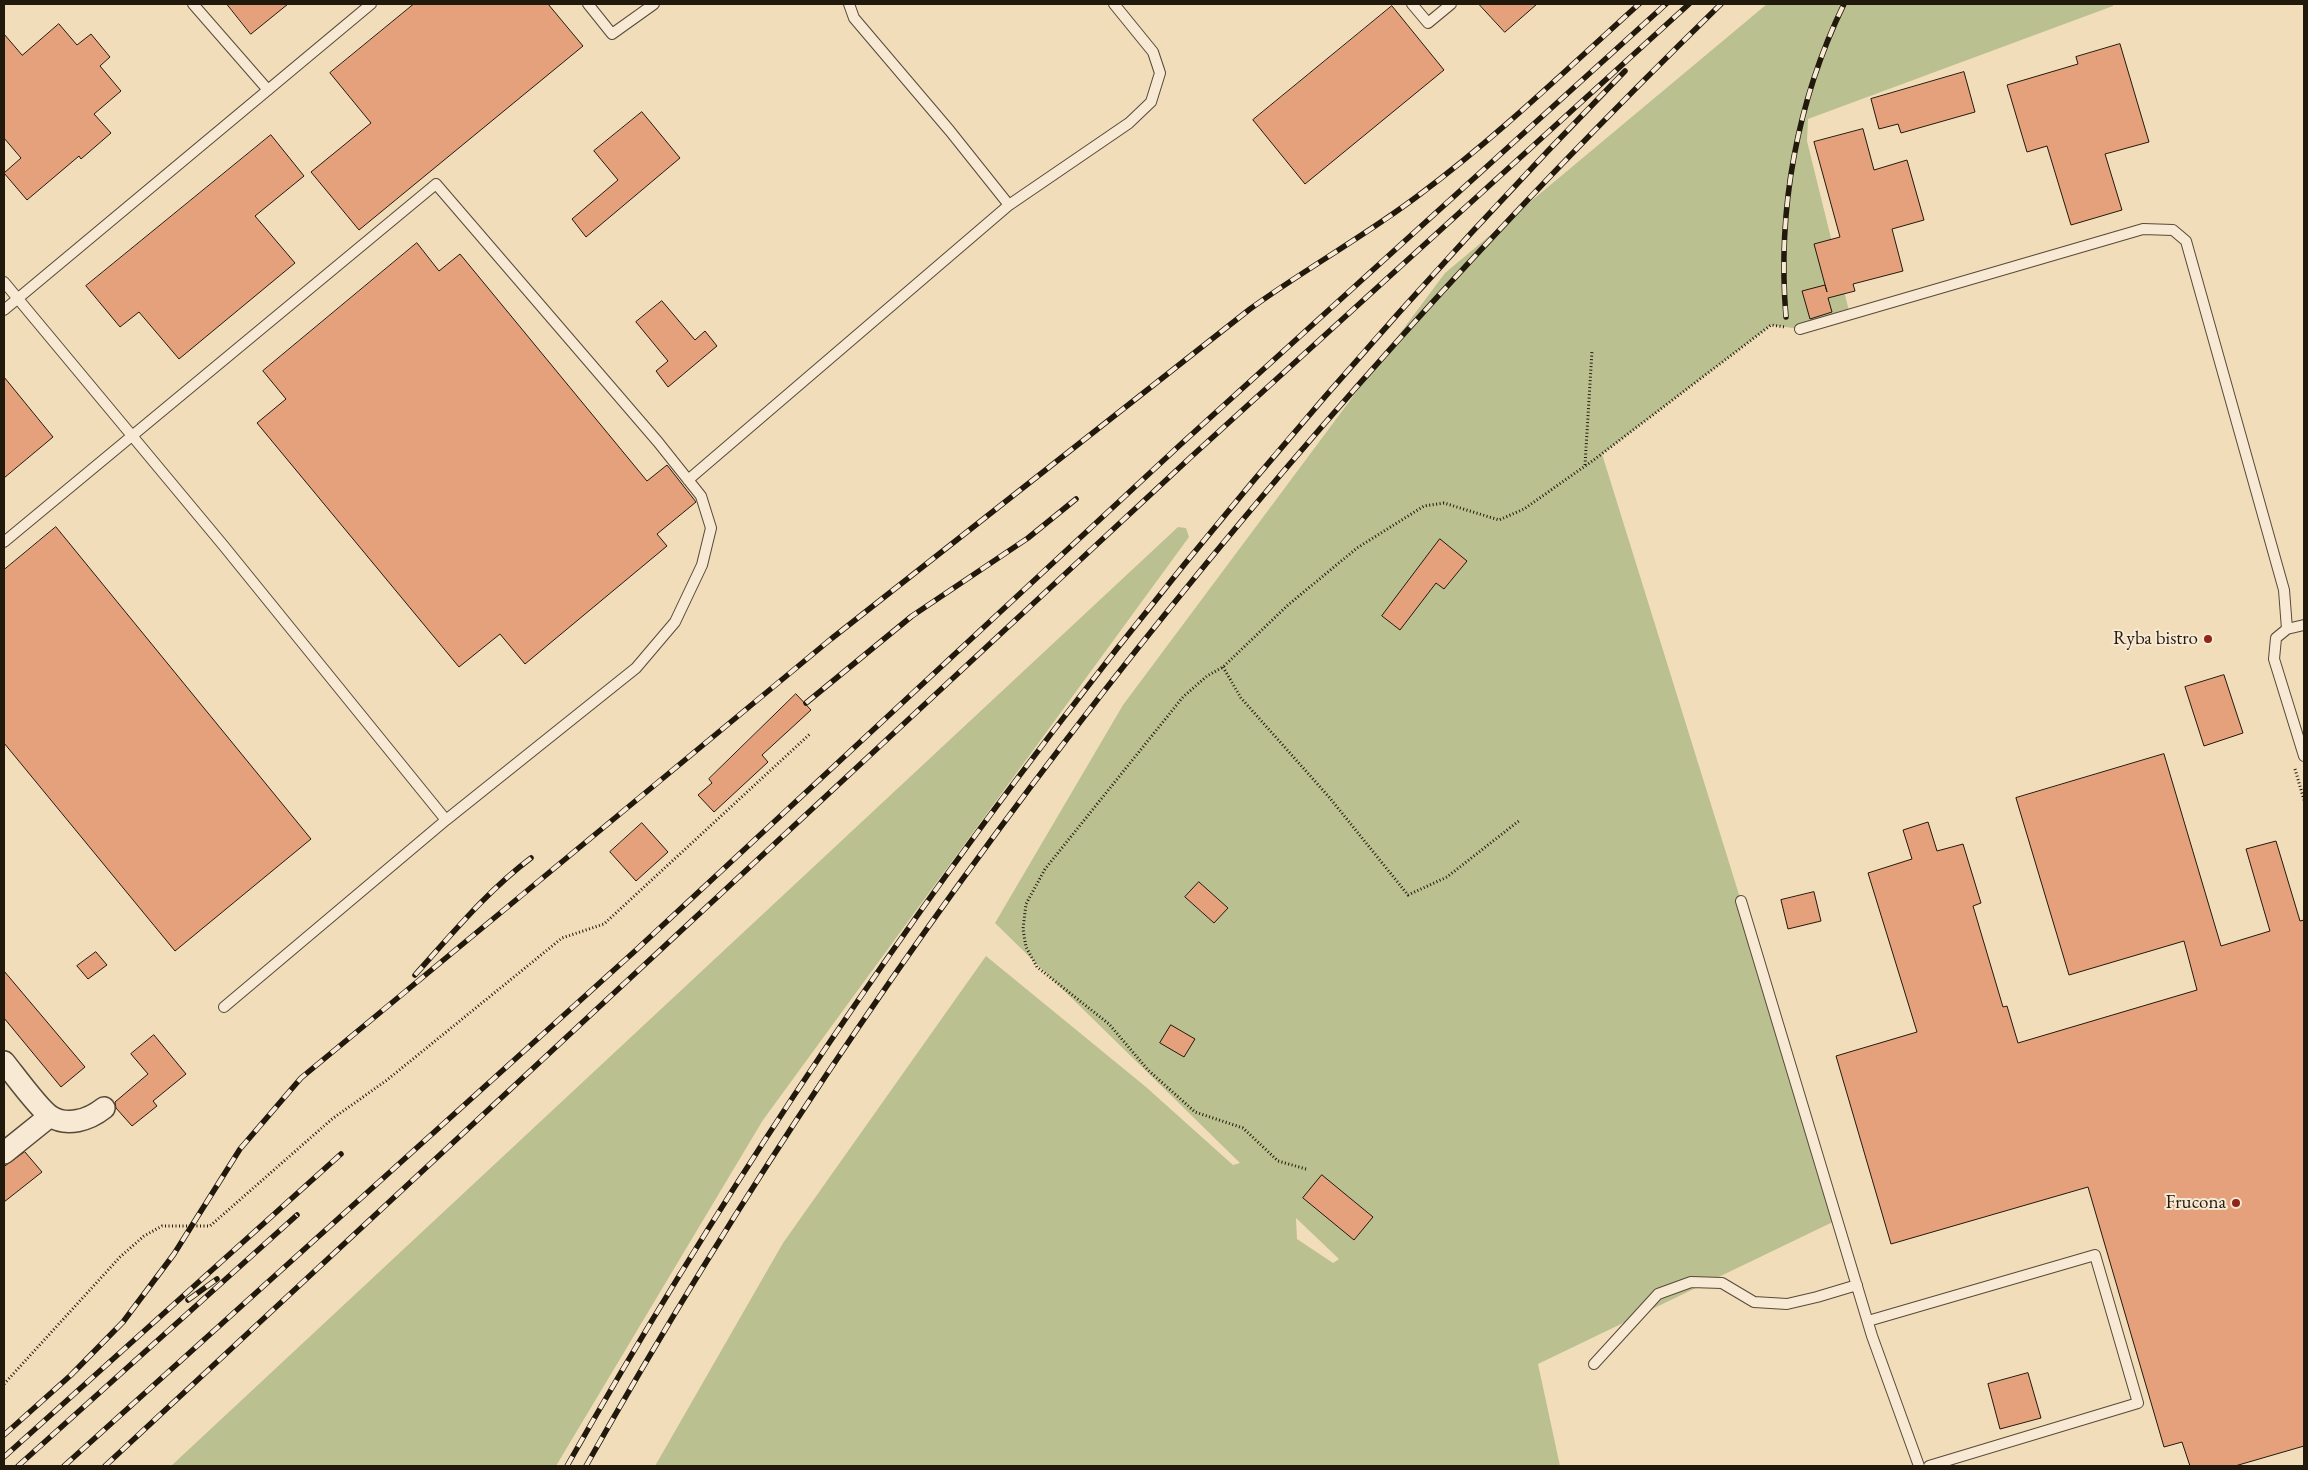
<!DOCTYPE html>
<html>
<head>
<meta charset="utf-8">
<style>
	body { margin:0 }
	#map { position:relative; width:2308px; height:1470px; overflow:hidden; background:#f2ddbb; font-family:"EB Garamond",serif }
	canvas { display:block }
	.frame { position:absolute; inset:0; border:5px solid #22190d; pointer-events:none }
</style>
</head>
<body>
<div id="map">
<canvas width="2308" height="1470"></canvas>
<div class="frame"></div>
</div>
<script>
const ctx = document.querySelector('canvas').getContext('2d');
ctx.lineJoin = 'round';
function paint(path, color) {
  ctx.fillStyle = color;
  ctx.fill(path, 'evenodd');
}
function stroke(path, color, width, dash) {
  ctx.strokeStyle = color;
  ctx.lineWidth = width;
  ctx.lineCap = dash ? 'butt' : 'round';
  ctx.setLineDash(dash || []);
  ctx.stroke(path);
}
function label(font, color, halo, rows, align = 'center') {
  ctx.font = font + ' "EB Garamond",serif';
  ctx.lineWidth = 4;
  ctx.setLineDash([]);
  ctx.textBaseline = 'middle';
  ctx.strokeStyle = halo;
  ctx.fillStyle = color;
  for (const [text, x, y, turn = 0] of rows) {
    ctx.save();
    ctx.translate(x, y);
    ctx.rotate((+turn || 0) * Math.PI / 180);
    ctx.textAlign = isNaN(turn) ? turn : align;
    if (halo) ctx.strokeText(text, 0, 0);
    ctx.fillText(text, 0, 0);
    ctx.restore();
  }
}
paint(new Path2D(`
	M1767,4h346v2l-305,113 -1,22 43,174 -50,14 -29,-4 -169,129 139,447 96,319 -299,144 22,102h-905l128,-223 203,-287 160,131 87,78 7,-2 -245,-240 128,-218 322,-432zM1296,1218l43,41 -6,4 -36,-24z
	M1178,527l8,1 3,9 -426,583 -207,346h-385z`), '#bbc090');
const building = new Path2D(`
	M227,4h61l-37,30z
	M414,4h134l35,42 -224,184 -48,-58 60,-49 -41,-50z
	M1479,4h58l-32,28z
	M1392,6l52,64 -139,114 -52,-64z
	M59,24l18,21 14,-11 19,23 -10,9 21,25 -27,23 17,19 -30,26 -2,-3 -52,44 -23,-27 17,-15 -17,-20v-104l18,21z
	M2120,44l29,98 -44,12 17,56 -51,15 -24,-79 -20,6 -20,-67 71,-21 -2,-7z
	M1964,72l11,40 -74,21 -3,-9 -19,5 -8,-30z
	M642,112l38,46 -94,79 -14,-18 46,-39 -24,-29z
	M1863,129l11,41 33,-10 17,60 -32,9 11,42 -50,13 2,7 -27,7 4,14 -22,7 -8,-28 23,-6 2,7 -13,-48 26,-7 -26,-95z
	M271,135l33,41 -49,40 40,47 -116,96 -40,-47 -19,15 -34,-41z
	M417,243l22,28 21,-17 187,227 20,-16 29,37 -39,32 10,12 -142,118 -25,-30 -41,33 -202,-244 29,-24 -23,-28z
	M662,301l33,39 10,-9 12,15 -49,41 -12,-16 12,-10 -32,-39z
	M4,377l49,60 -49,41z
	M56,527l255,312 -136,112 -171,-208v-173z
	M1440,539l27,22 -23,28 -8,-6 -36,47 -18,-14z
	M2224,675l19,58 -39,13 -19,-59z
	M796,694l15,16 -49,45 6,7 -54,50 -16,-17 14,-12 -3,-4z
	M2164,754l57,192 49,-15 -24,-82 30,-8 24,80 4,-1v526l-69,20h-45l-8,-24 -18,5 -76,-260 -197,57 -55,-188 81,-24 -49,-159 44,-14 -9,-29 25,-8 9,29 26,-7 18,59 -8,3 30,101 4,-1 11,37 179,-53 -13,-49 -115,34 -53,-177z
	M642,823l26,29 -32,29 -26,-29z
	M1199,882l29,26 -14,15 -29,-26z
	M1814,892l7,29 -33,8 -7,-29z
	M96,952l11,13 -19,14 -11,-13z
	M4,971l81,96 -24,20 -57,-69z
	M1171,1025l24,14 -11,18 -24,-14z
	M154,1035l32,39 -33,27 4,5 -25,20 -16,-18 -1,-6 33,-28 -17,-20z
	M25,1152l17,20 -38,30v-35z
	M1322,1175l51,42 -19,23 -51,-42z
	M2028,1373l13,45 -41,11 -12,-45z`);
paint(building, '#e5a17c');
stroke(building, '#22190d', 1);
const lane = new Path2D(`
	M193,4l75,86
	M588,4l24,30 42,-30
	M849,4l5,14 96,113 59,74
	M1412,4l16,19 23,-19
	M4,282l219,263 223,275
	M4,310l367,-306
	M1800,329l343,-100 30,1 13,11 98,349 3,39
	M688,480l321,-275 120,-82 22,-21 9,-29 -7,-21 -39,-48
	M4,542l432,-358 222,258 43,54 10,32 -9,37 -27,57 -39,46 -190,152 -222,187
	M2304,625l-17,4 -11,9 -2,21 30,97
	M1741,901l131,435 47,130
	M1868,1321l227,-66 43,148 -209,63
	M1594,1364l64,-70 33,-12 31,1 32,19 33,2 30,-7 40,-12`);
const street = new Path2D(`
	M4,1062c9,11 35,47 46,54 17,11 39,4 54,-8
	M4,1153l46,-37`);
stroke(lane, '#564a38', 12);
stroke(street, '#564a38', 24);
stroke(new Path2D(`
	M1585,465l7,-114
	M1223,667l18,31 88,99 79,98 39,-18 73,-57
	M2295,769l9,31
	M1306,1169l-28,-8 -35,-33 -48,-16 -47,-42 -39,-46 -72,-57 -11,-20 -3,-18 3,-25 19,-35 138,-172 24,-21 16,-9 65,-62 69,-57 67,-42 20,-3 55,17 25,-11 71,-50 176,-134 14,2
	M4,1384l116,-127 24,-21 18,-10h48l122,-107 55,-39 175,-142 42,-14 207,-191`), '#22190d', 3, [1, 2.5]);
stroke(lane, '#f7e9d3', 10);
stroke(street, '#f7e9d3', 21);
const rail = new Path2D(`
	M1786,317c-9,-108 11,-216 58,-313
	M806,703l106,-87 116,-78 48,-39
	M415,975c37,-41 72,-84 116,-117
	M188,1300l29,-21
	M4,1435l67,-60 52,-53 51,-68 66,-105 61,-71 530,-439 419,-330c55,-40 115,-73 169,-114 78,-58 148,-126 220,-191
	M4,1457l337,-303
	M18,1466l279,-251
	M64,1466l571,-515 545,-506 486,-441
	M105,1466l1087,-1010 497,-452
	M567,1466c288,-509 649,-977 1058,-1395
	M586,1466c304,-540 692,-1030 1135,-1462`);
stroke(rail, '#22190d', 5.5);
stroke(rail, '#f7e9d3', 4, [11]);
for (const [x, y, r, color] of [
	[2208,639,5,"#8f2418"],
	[2236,1203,5,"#8f2418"]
]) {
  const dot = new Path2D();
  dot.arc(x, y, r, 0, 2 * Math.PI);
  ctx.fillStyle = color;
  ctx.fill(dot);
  stroke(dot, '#f7e9d3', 2);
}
label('19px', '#22190d', '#f7e9d3', [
	["Ryba bistro",2198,639],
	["Frucona",2226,1203]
], 'right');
</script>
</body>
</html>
